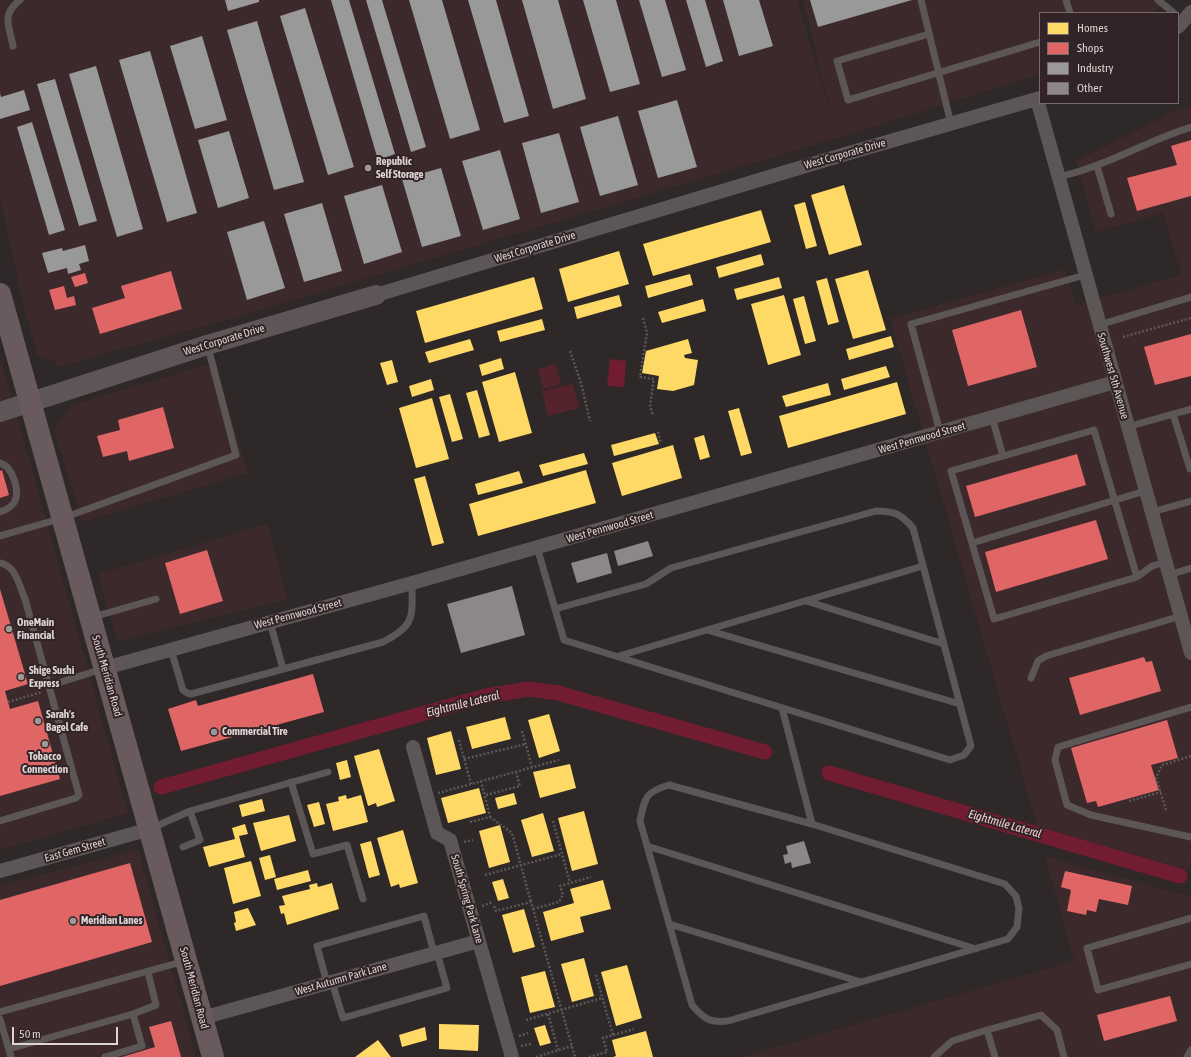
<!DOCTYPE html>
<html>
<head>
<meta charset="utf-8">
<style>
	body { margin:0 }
	#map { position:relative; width:1191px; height:1057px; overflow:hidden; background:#2e2828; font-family:"Asap Condensed",sans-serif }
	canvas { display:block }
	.legend { position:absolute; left:1039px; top:12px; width:140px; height:92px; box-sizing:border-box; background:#322426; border:1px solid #766a6c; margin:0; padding:5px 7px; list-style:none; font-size:12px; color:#ddd4d5 }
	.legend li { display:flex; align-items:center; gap:8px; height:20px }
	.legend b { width:20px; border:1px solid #766a6c }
	.scale { position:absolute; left:12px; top:1027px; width:106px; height:18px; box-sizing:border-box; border:2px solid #ddd4d5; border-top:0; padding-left:5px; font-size:12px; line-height:14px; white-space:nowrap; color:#ddd4d5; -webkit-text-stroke:3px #322426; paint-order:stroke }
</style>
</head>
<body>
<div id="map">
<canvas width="1191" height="1057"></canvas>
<ul class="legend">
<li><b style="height:11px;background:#ffd966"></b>Homes</li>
<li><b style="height:11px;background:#e06666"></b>Shops</li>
<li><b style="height:11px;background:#999"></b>Industry</li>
<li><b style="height:11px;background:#8d8788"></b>Other</li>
</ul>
<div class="scale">50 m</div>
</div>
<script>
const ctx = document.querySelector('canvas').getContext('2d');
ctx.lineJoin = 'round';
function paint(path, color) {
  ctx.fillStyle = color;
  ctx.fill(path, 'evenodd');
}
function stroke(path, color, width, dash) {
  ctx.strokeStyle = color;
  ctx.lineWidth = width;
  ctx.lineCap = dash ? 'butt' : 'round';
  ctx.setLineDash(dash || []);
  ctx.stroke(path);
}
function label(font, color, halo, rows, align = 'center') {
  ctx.font = font + ' "Asap Condensed",sans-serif';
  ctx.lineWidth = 4;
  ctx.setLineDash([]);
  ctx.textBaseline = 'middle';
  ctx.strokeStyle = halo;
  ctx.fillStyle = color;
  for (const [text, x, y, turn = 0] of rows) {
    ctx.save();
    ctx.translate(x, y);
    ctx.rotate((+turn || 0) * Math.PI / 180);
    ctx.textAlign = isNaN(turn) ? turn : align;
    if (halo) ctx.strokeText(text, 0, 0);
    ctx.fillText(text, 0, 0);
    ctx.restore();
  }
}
paint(new Path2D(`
	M0,0h797l36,123 -30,-123h362l-11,13h-114v61l-202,64 -608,181 -172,48 -5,-7 -16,-5 -17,-64 -20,-93z
	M1191,107v752l-2,11 -152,-44 -147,-507 175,-50 11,36 105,-30 -18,-62 -67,19 -20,-71 103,-52z
	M0,355l128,458 -128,37z
	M215,362l33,111 -166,49 -28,-93 18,-24z
	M267,524l21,75 -171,42 -19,-67z
	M138,849l58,208h-196v-171z
	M1045,856l146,41v160h-449l332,-96z`), '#3c292b');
paint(new Path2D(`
	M556,364l5,20 -18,5 -5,-20z
	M573,384l6,24 -31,8 -6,-25z`), '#55232c');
paint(new Path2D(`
	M610,359l16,2 -2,26 -17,-1z`), '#721c32');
paint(new Path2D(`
	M844,185l18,60 -33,10 -18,-60z
	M805,202l12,44 -11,3 -12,-44z
	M761,210l10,32 -118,34 -10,-32z
	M619,251l10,33 -61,18 -9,-33z
	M761,254l3,11 -45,13 -3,-11z
	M868,270l18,60 -33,9 -18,-60z
	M690,274l3,11 -45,13 -3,-12z
	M534,277l9,32 -118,34 -9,-32z
	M779,277l3,11 -45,12 -3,-11z
	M827,278l12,44 -11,3 -12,-44z
	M619,295l3,11 -45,13 -3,-12z
	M784,295l17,60 -33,10 -17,-61z
	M804,296l12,45 -11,3 -12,-45z
	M703,299l3,12 -44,12 -4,-11z
	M542,319l3,11 -45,12 -3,-11z
	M891,336l3,11 -45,13 -3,-11z
	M470,339l4,11 -45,13 -4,-11z
	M688,339l4,14 -8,2 1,3 13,2 -4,25 -21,6 -16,-2 2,-13 -17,-3 4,-22z
	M501,358l3,11 -22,7 -3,-11z
	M392,360l6,22 -11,3 -7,-22z
	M886,366l4,11 -46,13 -3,-11z
	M515,372l17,61 -33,9 -17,-60z
	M431,379l3,11 -22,7 -3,-11z
	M897,382l9,32 -118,34 -9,-32z
	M828,383l3,12 -45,12 -4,-11z
	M477,390l13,45 -11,3 -13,-45z
	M450,394l13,45 -11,3 -13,-45z
	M432,398l17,61 -33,9 -17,-60z
	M739,408l13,45 -11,3 -13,-45z
	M655,433l4,11 -45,12 -3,-11z
	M704,435l6,22 -10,3 -6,-22z
	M673,445l9,33 -60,18 -10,-33z
	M584,453l4,11 -45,12 -4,-11z
	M586,470l10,33 -118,33 -9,-32z
	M519,471l4,12 -45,12 -3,-11z
	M425,476l19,67 -12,3 -18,-67z
	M549,714l11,37 -21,7 -11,-38z
	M505,717l6,22 -39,10 -6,-22z
	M451,731l10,38 -25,6 -9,-37z
	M379,749l16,52 -18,6 -1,-4 -8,3 -14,-50z
	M347,760l4,17 -11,3 -4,-17z
	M570,764l6,24 -36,10 -7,-26z
	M479,788l7,25 -38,10 -7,-25z
	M514,793l3,11 -19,5 -3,-11z
	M346,795l1,4 14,-4 7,27 -35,9 -7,-27 13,-3 -1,-4z
	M262,799l3,12 -23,6 -3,-12z
	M319,802l6,22 -11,3 -7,-22z
	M584,811l14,53 -26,7 -14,-53z
	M543,813l11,38 -22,6 -11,-37z
	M289,815l7,26 -35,10 -8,-28z
	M245,824l3,10 -9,2 6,21 -36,10 -6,-20 32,-8 -3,-11z
	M500,825l10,37 -21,6 -10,-37z
	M403,830l15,53 -18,5 -1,-4 -8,3 -14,-49z
	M371,841l9,34 -11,3 -9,-34z
	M270,855l6,22 -11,3 -6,-22z
	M251,861l10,35 -28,8 -9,-36z
	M308,870l3,11 -34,9 -3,-11z
	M503,879l6,19 -11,3 -6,-19z
	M603,880l8,29 -31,8 4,15 -33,9 -8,-29 31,-9 -4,-14z
	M317,883l1,4 14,-4 7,26 -52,16 -3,-12 -3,1 -2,-8 6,-1 -3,-9 28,-7 -1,-4z
	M248,908l8,17 -20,6 -2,-8 2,-1 -2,-10z
	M524,909l11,38 -22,6 -11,-38z
	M584,958l10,38 -22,6 -11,-38z
	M627,965l15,53 -26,8 -15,-54z
	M545,971l10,36 -25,6 -9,-36z
	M439,1024l40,1 -1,26 -39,-2z
	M545,1025l6,18 -11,3 -6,-18z
	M425,1027l2,13 -25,7 -3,-12z
	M646,1031l7,26h-40l3,-1 -4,-16z
	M378,1040l13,17h-36z`), '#ffd966');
paint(new Path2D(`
	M1191,140v56l-54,15 -10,-33 50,-13 -6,-19z
	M171,271l11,38 -82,25 -8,-26 33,-10 -4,-12z
	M85,273l3,10 -13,4 -4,-10z
	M64,286l3,12 7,-2 2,9 -21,5 -6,-20z
	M1021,310l16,57 -69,19 -16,-56z
	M1191,334v42l-36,9 -11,-38z
	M163,407l11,41 -45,13 -2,-10 -24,6 -6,-21 23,-6 -2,-10z
	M1077,454l9,31 -111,32 -9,-31z
	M2,470l7,25 -9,3v-27z
	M1096,520l12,39 -112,33 -11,-40z
	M207,550l16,51 -43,13 -15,-51z
	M0,589l28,95 -23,7 5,18 28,-8 22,78 -60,17z
	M1144,657l2,5 6,-1 9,30 -81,24 -11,-37z
	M313,674l11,38 -143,39 -13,-42 28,-9 2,6z
	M1167,720l11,38 -27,7 8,25 -61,17 -2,-6 -9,2 -16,-55z
	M130,863l22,79 -152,44v-86z
	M1065,871l67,15 -4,19 -29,-6 -3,13 -9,-2 -1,5 -19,-4 4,-21 -10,-3z
	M1170,996l7,25 -73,20 -7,-26z
	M171,1021l10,36h-59l33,-10 -6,-20z`), '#e06666');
paint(new Path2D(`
	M225,0h34v2l-31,9z
	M331,0h18l46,154 -17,6z
	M366,0h16l44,147 -15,5z
	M409,0h33l38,130 -30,9z
	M468,0h28l33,116 -25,7z
	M522,0h36l28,99 -33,10z
	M583,0h33l24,84 -30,8z
	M639,0h26l21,70 -24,7z
	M686,0h19l18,61 -17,6z
	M723,0h36l14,46 -34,10z
	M810,0h102l-94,27z
	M305,8l49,159 -26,8 -48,-159z
	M257,21l47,161 -30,8 -47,-160z
	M202,36l25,84 -32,9 -25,-83z
	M150,51l47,162 -30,9 -48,-162z
	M96,66l47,163 -26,8 -48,-163z
	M55,79l42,142 -18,5 -42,-142z
	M24,90l6,20 -30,9v-26l1,4z
	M677,100l20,67 -39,11 -20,-67z
	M618,116l20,69 -38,11 -20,-69z
	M32,122l33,108 -16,5 -32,-108z
	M229,131l20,67 -31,10 -20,-68z
	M559,133l20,69 -38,11 -19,-70z
	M500,150l20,69 -37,11 -21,-69z
	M441,168l20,68 -39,11 -20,-68z
	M382,185l20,67 -38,12 -20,-68z
	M322,203l20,68 -38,11 -20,-68z
	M264,221l21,67 -38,12 -20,-68z
	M85,245l4,16 -10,3 2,6 -13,4 -1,-6 -19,5 -6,-20 20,-5 1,3z`), '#999');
stroke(new Path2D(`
	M829,773l351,103
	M161,787l325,-91 43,-7 29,4 207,59`), '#721c32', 15);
paint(new Path2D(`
	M648,541l5,15 -35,10 -4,-15z
	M607,553l5,20 -35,10 -6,-20z
	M512,586l13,49 -64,18 -14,-49z
	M804,841l7,22 -19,5 -1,-6 -6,2 -2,-9 5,-1 -2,-8z`), '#8d8788');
stroke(new Path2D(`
	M643,318l4,15 -7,44 14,2 -4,27 3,10
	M1123,337l68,-19
	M570,351l11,32 9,38
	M658,432l3,11
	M8,702l34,-10
	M522,731l10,36
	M459,740l12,44
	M464,759l62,-15
	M438,793l121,-33
	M486,795l34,-9 -4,-14
	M1129,801l32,-9
	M1166,810l-10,-32 6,-13 29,-9
	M490,817l22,16 19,69
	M553,821l17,62
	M470,822l20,-5 -9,-36
	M464,842l9,-2
	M485,875l77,-21
	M482,906l11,-4
	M494,906l2,5 35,-9 44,155
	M533,909l26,-7 4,-7 -3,-9 31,-9
	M596,975l17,60
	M548,1014l10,36
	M526,1020l76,-22
	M519,1036l9,-3
	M521,1046l10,-2
	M536,1057l36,-11
	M589,1057l18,-5 -4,-14 31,-9`), '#5c5758', 2.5, [2, 2]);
stroke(new Path2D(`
	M921,0l30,124
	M1066,0l4,13
	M1158,0l16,13
	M929,34l-92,27 11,39 192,-58
	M13,46c-4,-21 -12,-31 7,-46
	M1097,166l14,48
	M1058,177c47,-10 88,-36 133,-50
	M1099,325l92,-28
	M1173,414l17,55
	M992,417l11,39
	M1127,427l64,-18
	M940,432l-29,-108 174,-49
	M0,463c12,3 20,27 15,38 -3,6 -9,9 -15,11
	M1152,512l39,-11
	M0,536l63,-18 173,-63 -28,-108
	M972,543l173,-52
	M537,547l27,93 386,120 14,-5 7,-9 -58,-218c-12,-14 -18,-17 -37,-17l-205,57 -25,16 -91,25
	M0,563c16,3 19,22 25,36l54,196 -3,3 -76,23
	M1169,575l22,-7
	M1137,577l-43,-147 -143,41 43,148 143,-42 15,-11 14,-4
	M806,601l138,43
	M93,617l63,-18
	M270,622l13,47
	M707,630l253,74
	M171,650l12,40 4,3 4,1 192,-52c33,-17 29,-25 29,-59
	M619,656l304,-90
	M1031,678l7,-17 8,-5 135,-40
	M49,686l53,-17
	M1191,707l-133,40 -3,13 12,45 24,10 100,22
	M782,708l30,116 -143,-39c-23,7 -24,11 -29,36l52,184c12,14 18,18 36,16l280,-82 9,-12 2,-18 -3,-13 -11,-12 -193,-60
	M291,782l22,72 34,-9 16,54
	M152,828l38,-17 138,-39
	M647,846l329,103
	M183,847l17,-7 -10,-29
	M1191,918l-104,30 11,42 93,-26
	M669,924l192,58
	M332,982l11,36 104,-30 -10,-35
	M327,983l-10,-37 107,-30 10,37
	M0,1012l185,-51
	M0,1019l11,38
	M987,1030l54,-15 16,15 7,27
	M9,1049l124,-35
	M105,1057l37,-11 -9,-32 23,-9 -8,-33
	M934,1057l18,-16 35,-11 8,27
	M1187,1057l4,-7`), '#5c5657', 7);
stroke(new Path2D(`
	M1178,27l13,-15
	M1037,99l154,554
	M376,295l473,-142 191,-55
	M105,668l307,-85 703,-201
	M413,747l24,86 13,7 62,217
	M0,871l150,-42
	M202,1018l277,-77`), '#5c5657', 14);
stroke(new Path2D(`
	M0,412l207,-67 169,-50`), '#5e5556', 20);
stroke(new Path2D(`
	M0,294l213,763`), '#695a5d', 22);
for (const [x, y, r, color] of [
	[368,168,4,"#a09898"],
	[9,629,4,"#a09898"],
	[21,677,4,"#a09898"],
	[38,721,4,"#a09898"],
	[214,732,4,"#a09898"],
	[45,744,4,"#a09898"],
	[73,921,4,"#a09898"]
]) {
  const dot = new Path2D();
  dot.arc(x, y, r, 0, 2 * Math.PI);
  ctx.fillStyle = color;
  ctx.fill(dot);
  stroke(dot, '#322426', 1.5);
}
label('11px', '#ddd4d5', '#322426', [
	["West Corporate Drive",845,154,-16],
	["West Corporate Drive",535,247,-17],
	["West Corporate Drive",224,340,-17],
	["Southwest 5th Avenue",1113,376,74],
	["West Pennwood Street",922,438,-16],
	["West Pennwood Street",610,527,-16],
	["West Pennwood Street",298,614,-15],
	["South Meridian Road",107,676,74],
	["East Gem Street",75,850,-16],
	["South Spring Park Lane",467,899,74],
	["West Autumn Park Lane",341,979,-16],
	["South Meridian Road",194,988,75]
]);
label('bold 11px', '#ddd4d5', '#322426', [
	["Republic",376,162],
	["Self Storage",376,175],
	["OneMain",17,623],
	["Financial",17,636],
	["Shige Sushi",29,671],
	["Express",29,684],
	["Sarah's",46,715],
	["Bagel Cafe",46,728],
	["Commercial Tire",222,732],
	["Tobacco",45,757,"center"],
	["Connection",45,770,"center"],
	["Meridian Lanes",81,921]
], 'left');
label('italic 12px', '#f0d3d6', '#322426', [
	["Eightmile Lateral",463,704,-14],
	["Eightmile Lateral",1005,824,16]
]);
</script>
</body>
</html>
